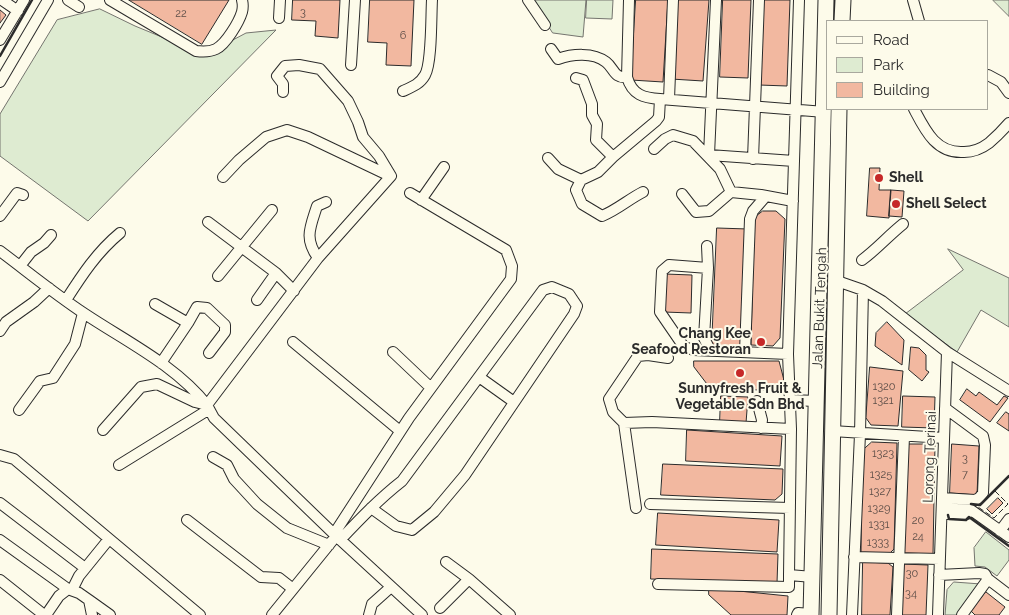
<!DOCTYPE html>
<html>
<head>
<meta charset="utf-8">
<style>
	body { margin:0 }
	#map { position:relative; width:1009px; height:615px; overflow:hidden; background:#fdfbea; font-family:Raleway,sans-serif }
	canvas { display:block }
	.legend { position:absolute; left:826px; top:20px; width:162px; height:90px; box-sizing:border-box; background:#fdfbea; border:1px solid #a9a89e; margin:0; padding:6px 9px; list-style:none; font-size:15px; color:#2b2b2b }
	.legend li { display:flex; align-items:center; gap:10px; height:25px }
	.legend b { width:25px; border:1px solid #a9a89e }
</style>
</head>
<body>
<div id="map">
<canvas width="1009" height="615"></canvas>
<ul class="legend">
<li><b style="height:6px;background:#fdfbea"></b>Road</li>
<li><b style="height:14px;background:#deebd1"></b>Park</li>
<li><b style="height:14px;background:#f2b8a0"></b>Building</li>
</ul>
</div>
<script>
const ctx = document.querySelector('canvas').getContext('2d');
ctx.lineJoin = 'round';
function paint(path, color) {
  ctx.fillStyle = color;
  ctx.fill(path, 'evenodd');
}
function stroke(path, color, width, dash) {
  ctx.strokeStyle = color;
  ctx.lineWidth = width;
  ctx.lineCap = dash ? 'butt' : 'round';
  ctx.setLineDash(dash || []);
  ctx.stroke(path);
}
function label(font, color, halo, rows, align = 'center') {
  ctx.font = font + ' Raleway,sans-serif';
  ctx.lineWidth = 4;
  ctx.setLineDash([]);
  ctx.textBaseline = 'middle';
  ctx.strokeStyle = halo;
  ctx.fillStyle = color;
  for (const [text, x, y, turn = 0] of rows) {
    ctx.save();
    ctx.translate(x, y);
    ctx.rotate((+turn || 0) * Math.PI / 180);
    ctx.textAlign = isNaN(turn) ? turn : align;
    if (halo) ctx.strokeText(text, 0, 0);
    ctx.fillText(text, 0, 0);
    ctx.restore();
  }
}
const green = new Path2D(`
	M532,0h54l-3,37 -30,-4z
	M587,0h26l-1,19 -26,-1z
	M993,0h16v16z
	M100,9l35,17 61,25 18,-1 32,-17 30,-3 -188,191 -88,-65v-42l57,-94z
	M948,249l61,29v49l-28,-17 -24,42 -52,-38 58,-44z
	M986,532l23,18v10l-12,16 -12,-9 -10,-1 -1,-18z
	M954,582l27,2 -22,31h-14l2,-25z`);
paint(green, '#deebd1');
stroke(green, '#74746e', 1);
const building = new Path2D(`
	M129,0h100l-27,44z
	M293,0h47l-2,38 -23,-2 1,-15 -24,-1z
	M370,0h44l-3,66 -25,-1 1,-22 -19,-1z
	M636,0h32l-5,82 -32,-2z
	M677,0h32l-6,81 -32,-2z
	M723,0h28l-3,78 -28,-1z
	M762,0h28l-3,86 -28,-1z
	M0,10l6,5 -6,8z
	M870,168h10l-1,22h12l-2,28 -22,-2z
	M891,190l13,1 -2,26 -13,-1z
	M763,211h13l9,8 -5,119 -7,8 -22,-1 3,-127z
	M717,228l31,1 -5,118 -31,-2z
	M665,274l27,1 -1,38 -27,-1z
	M887,322l17,18 -2,25 -27,-19 1,-13z
	M911,347l8,1 7,7v15l3,2 -7,9 -13,-11z
	M694,361h85l5,19v11l-74,-3 -16,-21z
	M870,367l33,4 -5,55 -27,-1 -5,-7z
	M967,389l9,7 3,-4 18,13 7,-9 4,2 -18,24 -30,-22z
	M721,396l27,1 -2,26 -26,-1z
	M903,396l32,1 -1,31 -32,-1z
	M1006,412l3,2v17l-12,-8z
	M687,430l95,6 -2,30 -94,-5z
	M872,442l25,1 -3,106 -5,5 -28,-1 1,-102z
	M906,444h29l-2,111 -29,-1z
	M952,444l27,2 -2,49 -27,-2z
	M663,464l120,5 -1,25 -7,6 -114,-5z
	M998,498l5,5 -11,11 -5,-5z
	M658,513l121,7 -2,32 -121,-7z
	M652,549l126,5 -1,29 -126,-4z
	M863,562l25,1 5,4 -3,48h-28z
	M902,564l26,1 -2,50h-26z
	M709,588l79,8 -1,19h-56l-22,-20z
	M986,592l19,15 -6,8h-24l-4,-4z`);
paint(building, '#f2b8a0');
stroke(building, '#2b2b2b', 1);
const minor = new Path2D(`
	M2,0l16,11
	M68,0l11,7
	M110,0l86,51c8,1 14,1 20,-2 10,-5 23,-27 26,-37 1,-4 1,-8 0,-12
	M528,0l17,25
	M629,0l-2,77c5,18 17,21 33,22l165,13
	M716,0l-7,155 85,6
	M799,0l-11,354 3,75 -2,146 24,2
	M913,0l6,21
	M279,18l1,-18
	M0,40l24,-40
	M551,49l7,10c14,-5 35,-7 48,3 8,6 8,17 21,15
	M351,65l4,-65
	M988,75l13,7 8,11
	M576,78l7,2 9,24v11l5,9 -1,16 17,17
	M0,82l48,-82
	M403,91c9,-4 17,-7 22,-16 7,-12 6,-59 7,-75
	M669,99l4,-99
	M914,109c11,21 22,45 50,43 10,0 17,-3 25,-9 7,-6 14,-13 20,-20
	M654,149l11,-10 8,-4 20,6 27,28 11,23
	M548,158l10,11 23,11
	M753,159l6,-159
	M223,177l16,-17 27,-23 21,-7 21,7 82,39
	M643,192c-14,7 -26,18 -41,24l-20,-12 -6,-14 5,-10 17,-8 15,-15 43,-36 3,-4 1,-18
	M682,194l14,18 13,-1 22,-19 30,3 32,6
	M421,200l23,-33
	M0,216l17,-23 6,2
	M208,222l68,51 18,18
	M707,246l1,22 -4,70 6,12
	M0,251c28,21 56,44 85,63 42,28 90,51 122,91l111,-147 73,-82 -12,-20 -16,-19 -5,-15 -10,-21 -28,-32 -21,-4 -14,1 -8,10 6,8v8
	M318,258c-14,-20 -8,-30 -1,-52l9,-4
	M862,260c15,-11 26,-24 41,-36
	M20,266l11,-14 13,-9 7,-8
	M708,268l-39,-3 -7,6 -2,41 24,35 10,3 94,4
	M218,276l54,-66
	M837,281l26,9 19,11 65,51 62,39
	M66,300c16,-25 31,-48 54,-67
	M257,300l19,-27
	M155,304l33,19 -27,40
	M188,323l9,-16 10,1 18,17v7l-16,21
	M0,331l6,-9 28,-20 15,-14
	M293,342l107,89
	M393,352l38,36
	M745,352l5,-133 3,-8 13,-15
	M479,377l35,25
	M790,400l27,1
	M757,401l5,19 -1,8
	M19,410l21,-29 13,-3 22,-34 8,-31
	M624,423l28,-1 139,7
	M103,430l38,-43 16,-3 38,18 12,3 7,13 120,116 88,81
	M832,431l112,7
	M0,455l14,4 186,156
	M213,457l14,8 7,14 23,25 30,24 42,17
	M119,465l89,-55
	M942,498l33,2 4,-2 4,-5 2,-48 -2,-9 -38,-28
	M0,503l85,65
	M650,504l140,4
	M636,508l-12,-85 -11,-11 -4,-13 29,-43 10,-1 20,3
	M971,510l38,27
	M942,514h25l4,-4 -29,-2
	M187,520l74,57 18,1 14,11
	M1000,531l9,-12
	M334,534l75,-116 102,-139 1,-13 -6,-16 -96,-57
	M0,540l68,49 -9,7 -13,19
	M340,540c20,-21 39,-41 62,-59l141,-191 9,-3 17,7 8,12 -3,8 -109,161 -31,37 -22,18 -16,-4 -25,-18
	M854,557l86,2
	M446,562l23,17 41,36
	M939,575l40,-2 6,1 3,5 21,16
	M0,580l44,35
	M658,584l131,3v-12
	M68,589l11,4 10,7 3,15
	M72,590l7,-14 30,-37
	M89,600l21,15
	M440,608l29,-29
	M272,615l60,-74
	M369,615l3,-11 19,-17
	M797,615l1,-2 13,1
	M852,615l8,-181 3,-144
	M897,615l7,-179
	M938,615l9,-263
	M962,615l26,-36`);
const highway = new Path2D(`
	M842,21l1,-21
	M811,615l15,-615
	M829,615l10,-506`);
stroke(minor, '#2b2b2b', 12);
stroke(highway, '#2b2b2b', 17);
stroke(minor, '#fdfbea', 10);
stroke(highway, '#fdfbea', 15);
stroke(new Path2D(`
	M995,491l13,13 -14,14 -16,-11z`), '#2b2b2b', 1, [6, 2.5]);
stroke(new Path2D(`
	M0,56l32,-56
	M971,504l9,1 29,-29
	M948,515l1,4 17,1 3,-3 40,29`), '#2b2b2b', 2.5);
for (const [x, y, r, color] of [
	[879,178,5,"#c62828"],
	[896,204,5,"#c62828"],
	[761,342,5,"#c62828"],
	[740,373,5,"#c62828"]
]) {
  const dot = new Path2D();
  dot.arc(x, y, r, 0, 2 * Math.PI);
  ctx.fillStyle = color;
  ctx.fill(dot);
  stroke(dot, '#fdfbea', 2);
}
label('11px', '#5d4e48', null, [
	["3",303,13],
	["22",181,14],
	["6",403,36],
	["1320",884,387],
	["1321",883,401],
	["1323",883,454],
	["3",965,459],
	["1325",881,475],
	["7",965,475],
	["1327",880,492],
	["1329",879,509],
	["20",918,521],
	["1331",879,525],
	["24",918,537],
	["1333",878,543],
	["30",912,574],
	["34",911,594]
]);
label('bold 14px', '#2b2b2b', '#fdfbea', [
	["Shell",889,178],
	["Shell Select",906,204],
	["Chang Kee",751,334,"right"],
	["Seafood Restoran",751,350,"right"],
	["Sunnyfresh Fruit &",740,389,"center"],
	["Vegetable Sdn Bhd",740,405,"center"]
], 'left');
label('14px', '#2b2b2b', '#fdfbea', [
	["Jalan Bukit Tengah",820,308,-88],
	["Lorong Terinai",930,457,-88]
]);
</script>
</body>
</html>
